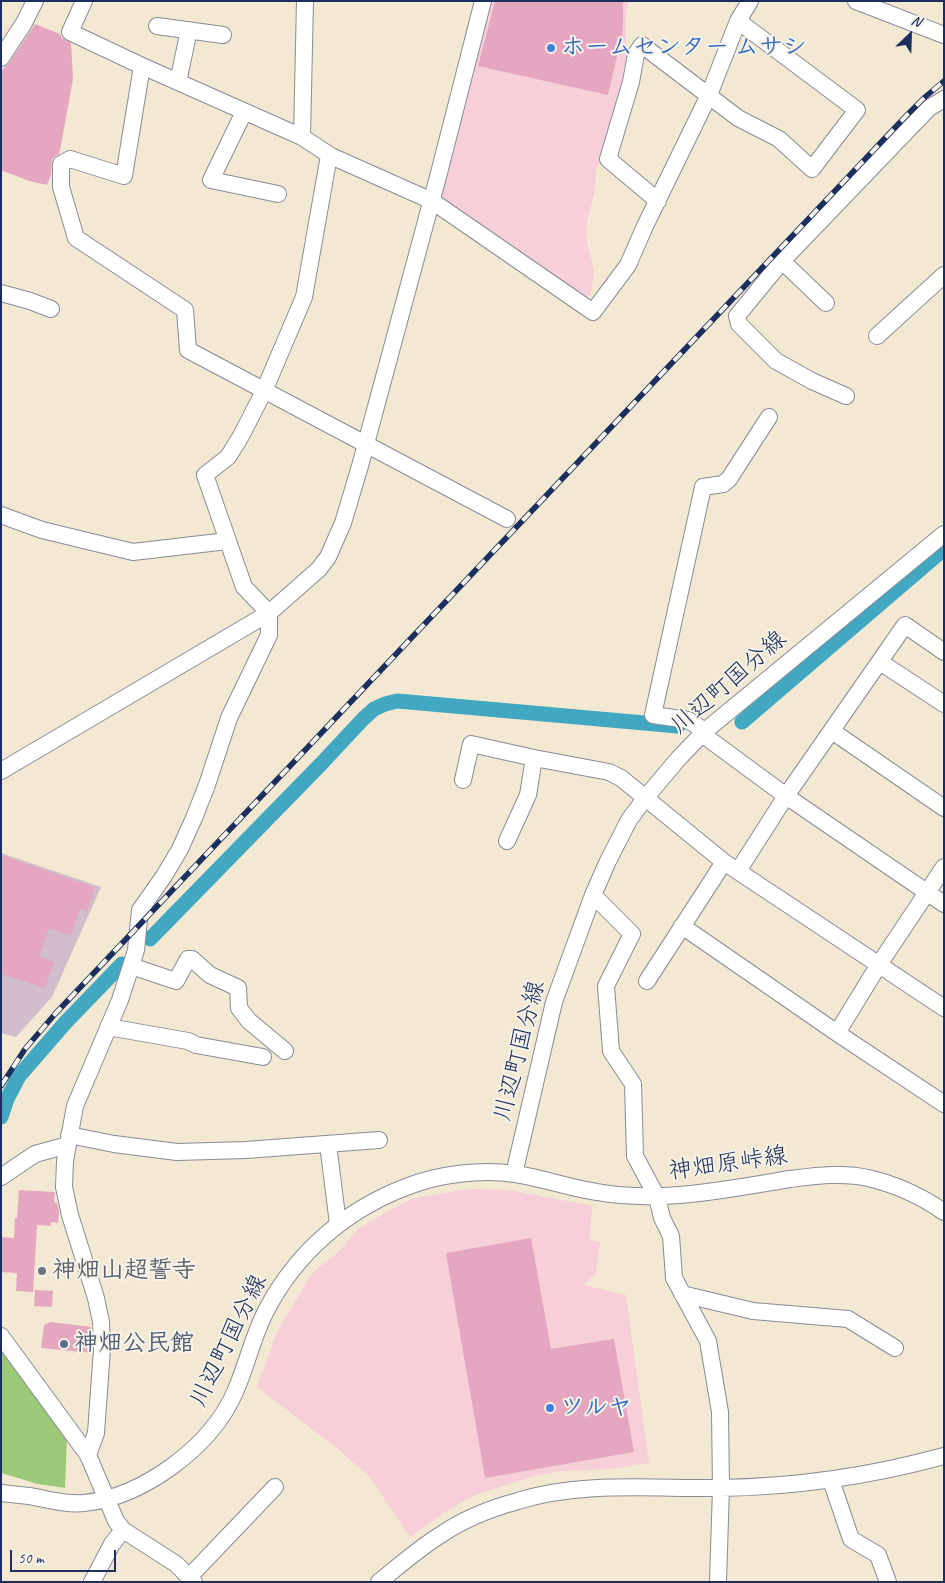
<!DOCTYPE html>
<html>
<head>
<meta charset="utf-8">
<style>
	body { margin:0 }
	#map { position:relative; width:945px; height:1583px; overflow:hidden; background:#f3e8d1; font-family:Caveat,sans-serif }
	canvas { display:block }
	.frame { position:absolute; inset:0; border:2px solid #1b2f5e; pointer-events:none }
	.north { position:absolute; left:885px; top:10px; width:50px; height:50px; -webkit-text-stroke:4px #f7f3e8; paint-order:stroke; rotate:24deg; font-size:14px; font-weight:700; line-height:20px; text-align:center; color:#1b2f5e }
	.north::after { content:''; display:block; margin:auto; width:18px; height:22px; background:#1b2f5e; clip-path:polygon(50% 0,100% 100%,50% 72%,0 100%) }
	.scale { position:absolute; left:10px; top:1550px; width:106px; height:22px; box-sizing:border-box; border:2px solid #1b2f5e; border-top:0; padding-left:6px; font-size:15px; line-height:18px; white-space:nowrap; color:#1b2f5e; -webkit-text-stroke:4px #f7f3e8; paint-order:stroke }
</style>
</head>
<body>
<div id="map">
<canvas width="945" height="1583"></canvas>
<div class="frame"></div>
<div class="north">N</div>
<div class="scale">50 m</div>
</div>
<script>
const ctx = document.querySelector('canvas').getContext('2d');
ctx.lineJoin = 'round';
function paint(path, color) {
  ctx.fillStyle = color;
  ctx.fill(path, 'evenodd');
}
function stroke(path, color, width, dash) {
  ctx.strokeStyle = color;
  ctx.lineWidth = width;
  ctx.lineCap = dash ? 'butt' : 'round';
  ctx.setLineDash(dash || []);
  ctx.stroke(path);
}
function label(font, color, halo, rows, align = 'center') {
  ctx.font = font + ' Caveat,"Klee One",sans-serif';
  ctx.lineWidth = 4;
  ctx.setLineDash([]);
  ctx.textBaseline = 'middle';
  ctx.strokeStyle = halo;
  ctx.fillStyle = color;
  for (const [text, x, y, turn = 0] of rows) {
    ctx.save();
    ctx.translate(x, y);
    ctx.rotate((+turn || 0) * Math.PI / 180);
    ctx.textAlign = isNaN(turn) ? turn : align;
    if (halo) ctx.strokeText(text, 0, 0);
    ctx.fillText(text, 0, 0);
    ctx.restore();
  }
}
paint(new Path2D(`
	M488,1h141l-3,12v44l-3,36 -27,79 -1,18 -8,32v20l7,29 -3,24 -8,3 -143,-100z
	M469,1189l41,1 83,16 -4,33 11,3 -4,31 -12,12 42,10 23,168 -38,6 -50,2 -26,5 -44,14 -18,6 -31,18 -32,23 -42,-62 -29,-25 -82,-63 19,-53 36,-61 25,-20 23,-25 28,-17 26,-13z`), '#f6cfd9');
paint(new Path2D(`
	M1,853l100,34 -49,110 -36,40 -15,-4z`), '#d1bdcb');
paint(new Path2D(`
	M1,1347l66,89 -2,52 -27,-4 -37,-11z`), '#9bc977');
stroke(new Path2D(`
	M742,722l202,-173
	M150,939l171,-175 42,-45 11,-10 11,-5 12,-3 12,1 269,24
	M1,1117l6,-18 12,-23 46,-53 57,-59`), '#42a8c2', 15);
paint(new Path2D(`
	M495,1h128v29l-15,65 -130,-29z
	M35,24l25,10 2,4 9,5 2,36 -13,71 -1,4 -7,5 -1,16 -4,10 -18,-4 -28,-11v-99l8,-8z
	M1,855l94,32 -8,25 -7,-3 -9,27 -22,-8 -10,29 15,5 -9,26 -44,-14z
	M19,1190l36,2 -1,10 3,1 2,9 -1,11 -7,-1v4l-14,-1 -4,67 -17,-1 1,-18 -16,-1v-35l13,1 1,-20h2z
	M531,1238l20,111 63,-10 20,113 -149,26 -39,-225z
	M35,1290l18,1 -1,16 -18,-1z
	M51,1322l40,5 1,26 -51,-5 3,-23z`), '#e5a6c0');
const minor = new Path2D(`
	M84,1l-14,31 72,34 160,71 29,19 101,45 161,111 35,-47 17,-39 64,-131 29,-74 12,-20
	M856,1l88,34
	M157,26l66,9
	M1,58l23,-35 11,-22
	M142,66l-18,110 -54,-17 -9,5v23l15,51 109,72 3,40 319,169
	M178,82l11,-52
	M244,112l-33,68 67,14
	M302,137l3,-136
	M658,201l-50,-42 23,-77 5,-28 6,-9 96,73 41,21 33,30 45,-59 -119,-89
	M782,261l44,42
	M1,293l29,8 21,8
	M877,336l67,-61
	M846,396l-34,-15 -36,-20 -37,-37 -2,-8 45,-55 147,-153 15,-9
	M1,515l41,15 91,22 94,-11
	M880,662l64,42
	M705,731l-17,-11 -35,-5 50,-228 20,-3 6,-5 40,-62
	M832,731l112,77
	M702,734l84,62 158,108
	M1,771l268,-158 50,-44 9,-12 15,-34 17,-57 79,-293 44,-172
	M463,780l8,-36 63,14 75,14 12,6 103,84 220,146
	M507,841l21,-46 6,-37
	M738,871l48,-75 119,-171 39,27
	M593,895l39,39 -26,52 5,65 22,33 2,72 22,41 5,21 9,18 3,42 34,63 12,71 1,76 -3,94
	M682,926l155,107 107,71
	M131,966l45,15 12,-22h4l18,16 28,13 1,20 10,13 36,30
	M647,981l77,-119
	M108,1027l80,14 8,4 67,12
	M837,1033l41,-67 66,-99
	M69,1135l45,9 63,8 69,-2 133,-10
	M328,1144l10,80
	M514,1174l40,-172 39,-107 15,-34 21,-41 17,-23 33,-39 26,-27 239,-197
	M1,1177l34,-23 33,-9
	M682,1294l71,17 95,8 47,29
	M1,1336l87,119 28,66 7,9 53,34 18,18
	M88,1455l8,-22 6,-84 -1,-27 -5,-24 -26,-83 -6,-28 1,-26 10,-55 45,-106 11,-34 5,-16 4,-40 24,-34 16,-27 14,-31 13,-33 22,-67 40,-83v-22l-25,-26 -39,-112 23,-18 13,-21 23,-45 40,-94 24,-136 3,-5
	M831,1480l20,59 27,16 10,27
	M1,1493c9,1 19,2 28,3 19,3 36,9 55,7 59,-6 127,-56 151,-111 12,-27 18,-57 32,-83 30,-57 79,-99 139,-122 33,-13 74,-18 109,-13 28,4 54,14 82,18 27,5 56,5 83,3 37,-3 74,-10 110,-16 25,-3 53,-7 78,-1 26,6 53,18 76,34
	M189,1577l86,-90
	M92,1582l20,-38 11,-14
	M379,1582c20,-16 40,-34 63,-48 22,-15 50,-26 76,-33 64,-20 136,-12 202,-13 75,-1 151,-12 224,-32`);
stroke(minor, '#878c98', 18);
stroke(minor, '#fff', 16);
const rail = new Path2D(`
	M1,1086l24,-37 30,-35 850,-897 20,-20 19,-16`);
stroke(rail, '#1b2f5e', 5.5);
stroke(rail, '#f7f3e8', 4, [11]);
for (const [x, y, r, color] of [
	[551,48,5,"#3f7fe0"],
	[42,1271,5,"#6b7280"],
	[64,1344,5,"#5c6f8a"],
	[550,1408,5,"#3f7fe0"]
]) {
  const dot = new Path2D();
  dot.arc(x, y, r, 0, 2 * Math.PI);
  ctx.fillStyle = color;
  ctx.fill(dot);
  stroke(dot, '#f7f3e8', 2);
}
label('bold 24px', '#366cbe', '#f7f3e8', [
	["ホームセンター ムサシ",561,48],
	["ツルヤ",560,1408]
], 'left');
label('24px', '#1b2f5e', '#f7f3e8', [
	["川辺町国分線",729,683,-41],
	["川辺町国分線",520,1051,-76],
	["神畑原峠線",728,1164,-8],
	["川辺町国分線",229,1341,-64]
]);
label('bold 24px', '#5b616d', '#f7f3e8', [
	["神畑山超誓寺",52,1271]
], 'left');
label('bold 24px', '#4e5e75', '#f7f3e8', [
	["神畑公民館",74,1344]
], 'left');
</script>
</body>
</html>
